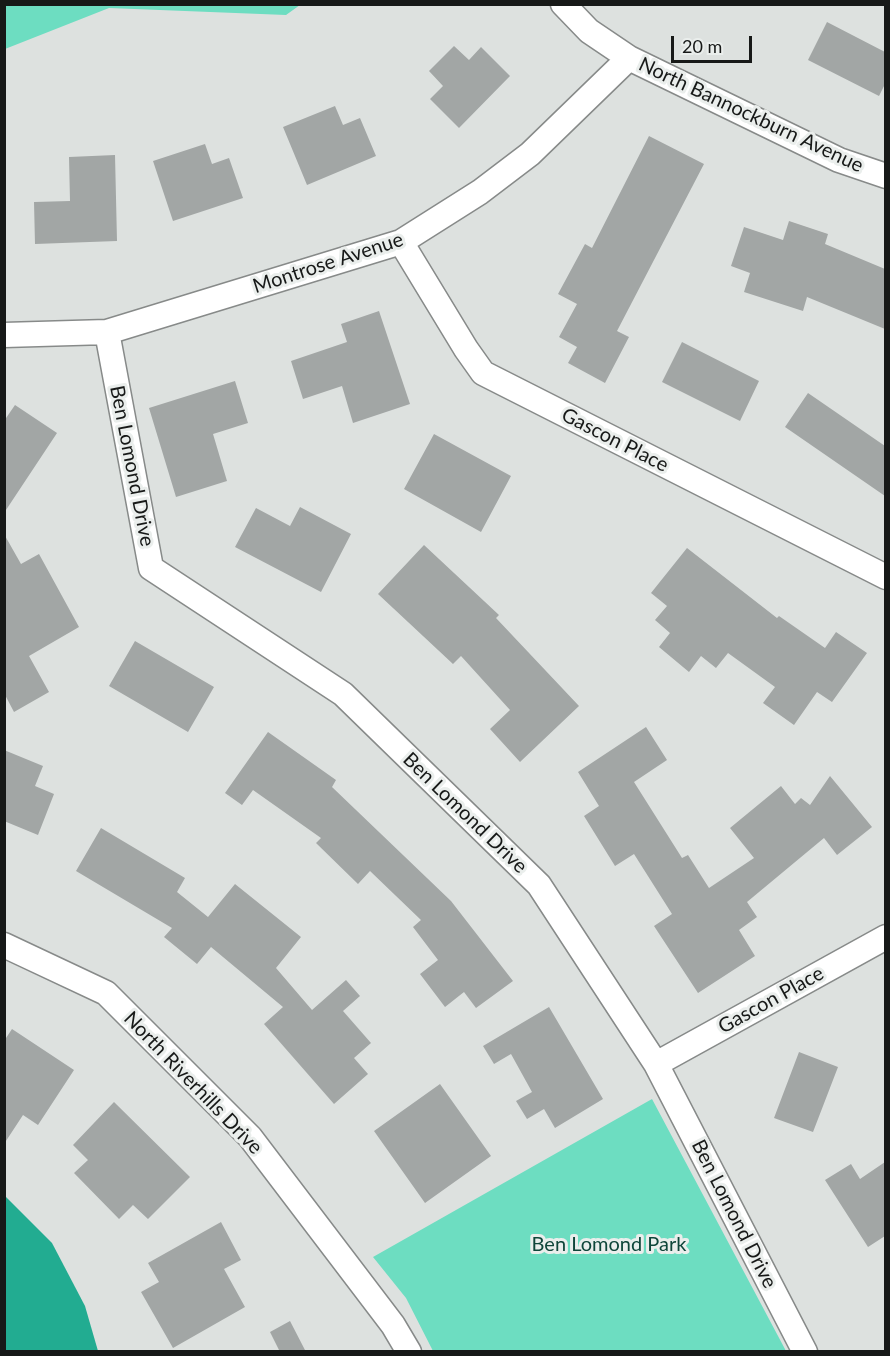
<!DOCTYPE html>
<html>
<head>
<meta charset="utf-8">
<style>
	body { margin:0 }
	#map { position:relative; width:890px; height:1356px; overflow:hidden; background:#dde1df; font-family:Lato,sans-serif }
	canvas { display:block }
	.frame { position:absolute; inset:0; border:6px solid #171918; pointer-events:none }
	.scale { position:absolute; left:671px; top:36px; width:81px; height:27px; box-sizing:border-box; border:3px solid #171918; border-top:0; padding-left:8px; font-size:18px; line-height:21px; white-space:nowrap; color:#171918; -webkit-text-stroke:4px #eaeeec; paint-order:stroke }
</style>
</head>
<body>
<div id="map">
<canvas width="890" height="1356"></canvas>
<div class="frame"></div>
<div class="scale">20 m</div>
</div>
<script>
const ctx = document.querySelector('canvas').getContext('2d');
ctx.lineJoin = 'round';
function paint(path, color) {
  ctx.fillStyle = color;
  ctx.fill(path, 'evenodd');
}
function stroke(path, color, width, dash) {
  ctx.strokeStyle = color;
  ctx.lineWidth = width;
  ctx.lineCap = dash ? 'butt' : 'round';
  ctx.setLineDash(dash || []);
  ctx.stroke(path);
}
function label(font, color, halo, rows, align = 'center') {
  ctx.font = font + ' Lato,sans-serif';
  ctx.lineWidth = 6;
  ctx.setLineDash([]);
  ctx.textBaseline = 'middle';
  ctx.strokeStyle = halo;
  ctx.fillStyle = color;
  for (const [text, x, y, turn = 0] of rows) {
    ctx.save();
    ctx.translate(x, y);
    ctx.rotate((+turn || 0) * Math.PI / 180);
    ctx.textAlign = isNaN(turn) ? turn : align;
    if (halo) ctx.strokeText(text, 0, 0);
    ctx.fillText(text, 0, 0);
    ctx.restore();
  }
}
paint(new Path2D(`
	M5,4h295v1l-14,10 -177,-7 -104,41z
	M652,1099l134,252h-353l-27,-53 -33,-41z`), '#6dddc1');
paint(new Path2D(`
	M4,1195l48,48 33,63 13,45h-93z`), '#22ac91');
paint(new Path2D(`
	M827,22l58,30v32l-6,12 -71,-36z
	M454,46l15,14 12,-13 29,29 -51,52 -29,-29 13,-13 -14,-15z
	M335,106l8,19 17,-7 16,38 -69,29 -24,-58z
	M649,136l55,28 -87,167 12,6 -24,46 -37,-20 9,-16 -18,-10 18,-33 -19,-10 27,-50 7,4z
	M205,144l7,20 17,-6 14,40 -70,23 -20,-60z
	M115,155l2,86 -82,3 -1,-42 36,-1 -1,-44z
	M789,221l39,13 -3,10 60,25v60l-78,-32 -4,14 -59,-19 6,-19 -19,-7 13,-39 39,13z
	M379,311l31,93 -57,19 -11,-37 -39,13 -12,-38 56,-19 -6,-18z
	M682,342l77,39 -19,40 -78,-39z
	M235,381l13,42 -35,11 14,47 -51,16 -27,-89z
	M808,393l77,53v50l-100,-69z
	M15,405l42,28 -53,80v-92z
	M434,434l77,42 -30,56 -77,-43z
	M300,507l51,27 -30,58 -86,-45 21,-39 34,18z
	M4,534l17,30 18,-10 40,73 -50,29 20,36 -35,20 -10,-19z
	M424,545l75,70 -3,3 83,88 -59,56 -30,-33 20,-19 -49,-54 -8,8 -75,-70z
	M687,548l90,70 2,-2 46,32 11,-16 31,21 -35,49 -15,-10 -23,33 -31,-22 12,-16 -47,-34 -12,15 -15,-12 -12,16 -30,-25 11,-14 -15,-13 12,-14 -16,-13z
	M135,641l79,46 -26,45 -79,-46z
	M646,727l21,33 -33,22 48,76 6,-3 21,33 45,-30 -24,-30 51,-42 14,18 6,-6 9,7 20,-29 42,51 -35,28 -13,-17 -77,64 10,15 -18,13 16,26 -57,37 -44,-67 18,-12 -38,-60 -19,12 -31,-50 15,-10 -21,-34z
	M268,732l68,48 -4,7 119,114 62,80 -37,27 -12,-16 -19,15 -25,-33 18,-14 -25,-33 8,-7 -51,-49 -12,13 -42,-41 5,-5 -68,-48 -11,15 -17,-12z
	M4,750l39,16 -8,20 19,8 -16,41 -34,-14z
	M101,828l84,50 -8,14 31,25 27,-33 66,53 -25,31 36,42 34,-30 14,16 -17,15 28,32 -17,15 14,16 -34,30 -70,-80 19,-17 -72,-60 -14,17 -33,-27 8,-9 -96,-57z
	M549,1007l54,92 -48,29 -11,-19 -17,10 -11,-18 16,-9 -21,-38 -17,10 -11,-18z
	M12,1029l62,41 -36,55 -15,-10 -19,29v-103z
	M799,1052l39,15 -25,65 -39,-14z
	M440,1084l51,72 -66,47 -51,-72z
	M114,1102l76,75 -42,42 -15,-14 -14,14 -45,-46 14,-13 -15,-15z
	M885,1162v74l-17,11 -43,-67 26,-16 9,15z
	M221,1222l20,38 -17,9 21,38 -72,41 -32,-56 18,-10 -11,-19z
	M290,1321l16,31h-26l-10,-20z`), '#a2a6a5');
const street = new Path2D(`
	M563,4l26,27 40,27 210,102 47,16
	M401,242l65,107 17,24 403,204
	M107,332l44,236 192,126 196,191 117,179 149,288
	M4,335l103,-3 294,-90 79,-50 50,-38 99,-96
	M4,945l102,48 144,144 143,188 16,27
	M656,1064l230,-127`);
stroke(street, '#878a89', 27);
stroke(street, '#fff', 24);
label('20px', '#171918', '#eaeeec', [
	["North Bannockburn Avenue",751,115,25],
	["Montrose Avenue",328,263,-18],
	["Gascon Place",615,440,27],
	["Ben Lomond Drive",132,466,79],
	["Ben Lomond Drive",465,813,44],
	["Gascon Place",771,1000,-29],
	["North Riverhills Drive",193,1083,46],
	["Ben Lomond Drive",734,1214,63]
]);
label('20px', '#0f463a', '#eaeeec', [
	["Ben Lomond Park",609,1245]
]);
</script>
</body>
</html>
